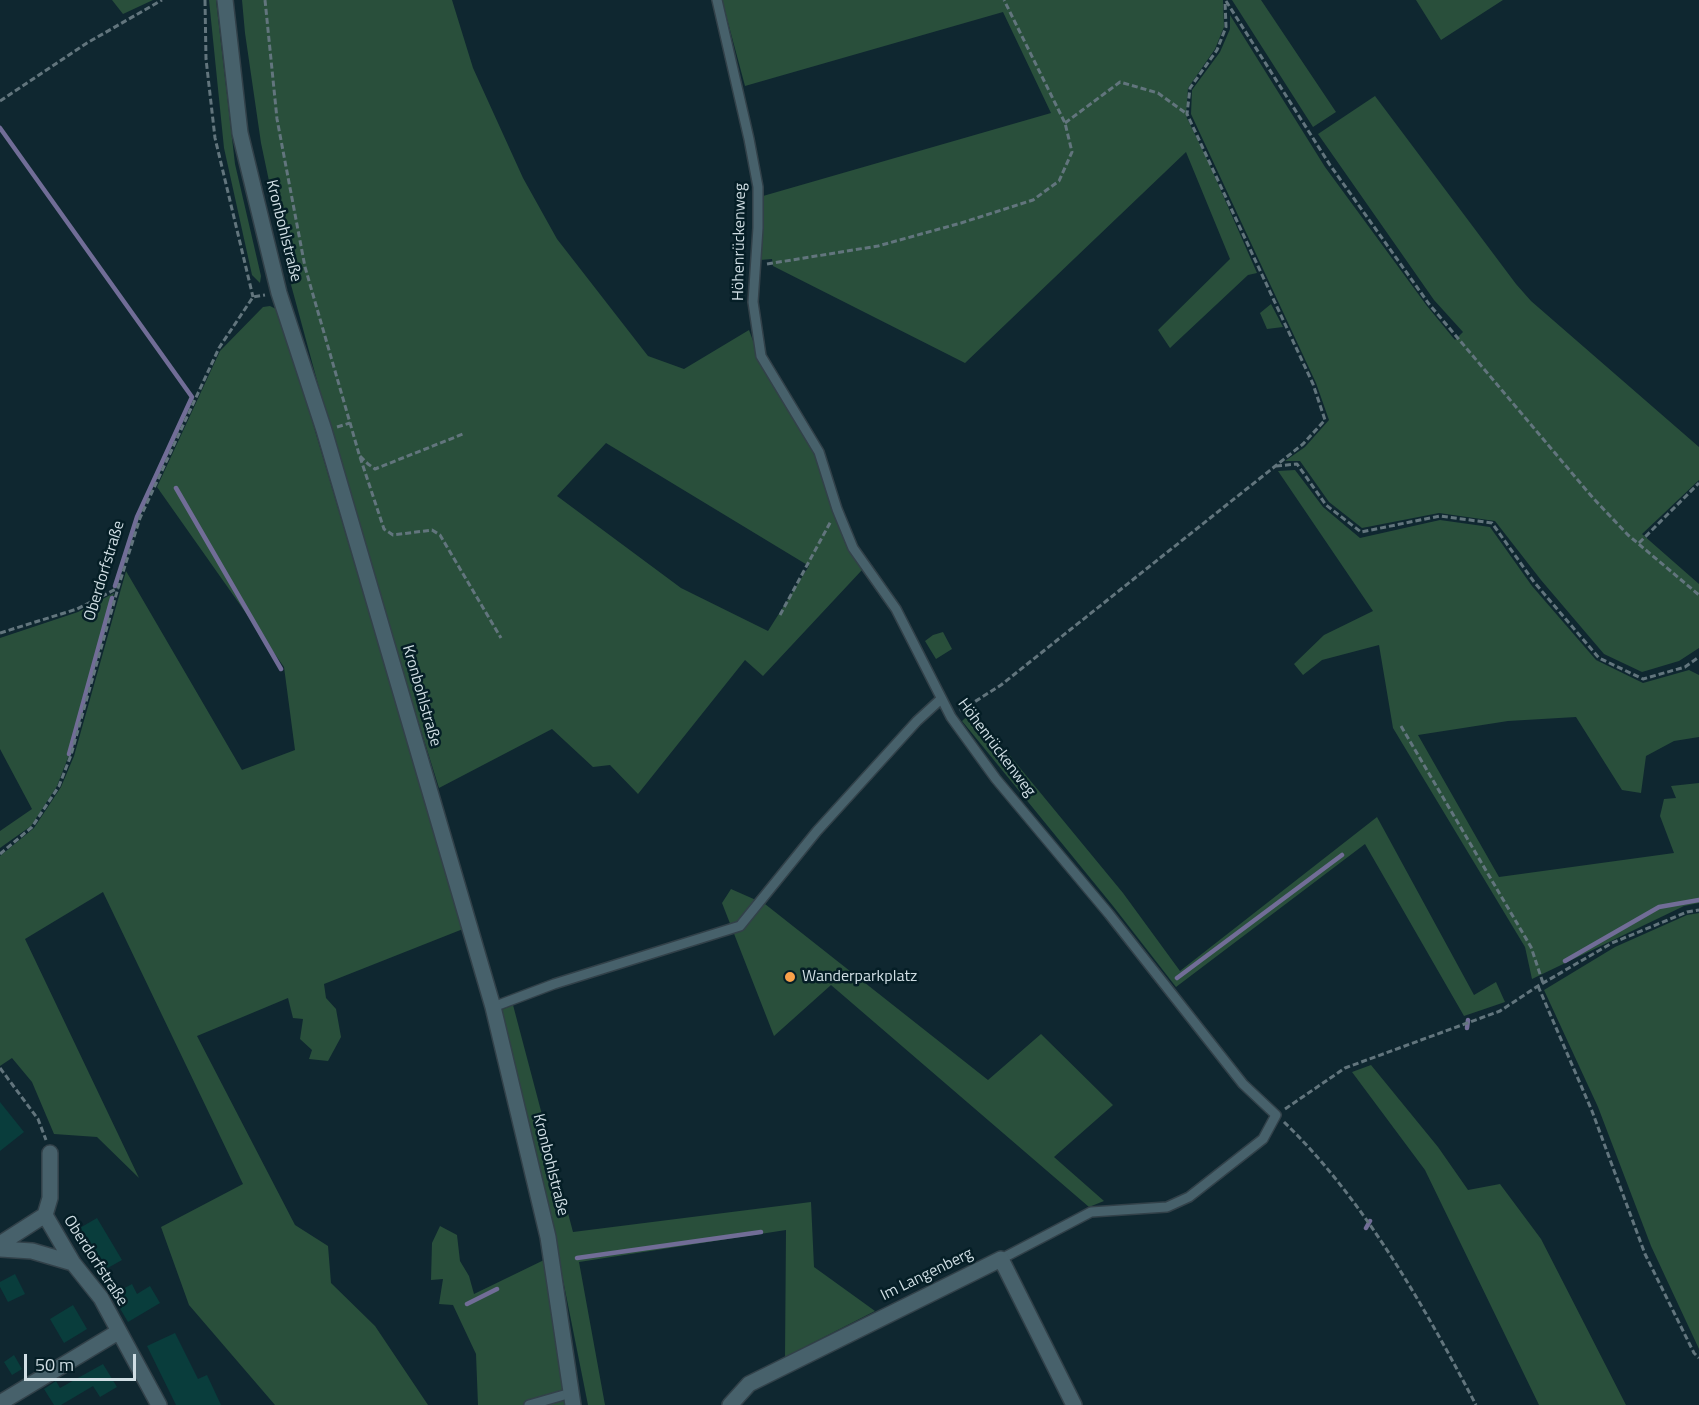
<!DOCTYPE html>
<html>
<head>
<meta charset="utf-8">
<style>
	body { margin:0 }
	#map { position:relative; width:1699px; height:1405px; overflow:hidden; background:#0f2730; font-family:"Titillium Web",sans-serif }
	canvas { display:block }
	.scale { position:absolute; left:24px; top:1354px; width:112px; height:27px; box-sizing:border-box; border:3px solid #d0dee4; border-top:0; padding-left:8px; font-size:18px; line-height:21px; white-space:nowrap; color:#d0dee4; -webkit-text-stroke:4px #051e26; paint-order:stroke }
</style>
</head>
<body>
<div id="map">
<canvas width="1699" height="1405"></canvas>
<div class="scale">50 m</div>
</div>
<script>
const ctx = document.querySelector('canvas').getContext('2d');
ctx.lineJoin = 'round';
function paint(path, color) {
  ctx.fillStyle = color;
  ctx.fill(path, 'evenodd');
}
function stroke(path, color, width, dash) {
  ctx.strokeStyle = color;
  ctx.lineWidth = width;
  ctx.lineCap = dash ? 'butt' : 'round';
  ctx.setLineDash(dash || []);
  ctx.stroke(path);
}
function label(font, color, halo, rows, align = 'center') {
  ctx.font = font + ' "Titillium Web",sans-serif';
  ctx.lineWidth = 5;
  ctx.setLineDash([]);
  ctx.textBaseline = 'middle';
  ctx.strokeStyle = halo;
  ctx.fillStyle = color;
  for (const [text, x, y, turn = 0] of rows) {
    ctx.save();
    ctx.translate(x, y);
    ctx.rotate((+turn || 0) * Math.PI / 180);
    ctx.textAlign = isNaN(turn) ? turn : align;
    if (halo) ctx.strokeText(text, 0, 0);
    ctx.fillText(text, 0, 0);
    ctx.restore();
  }
}
paint(new Path2D(`
	M112,0h41l-30,14z
	M209,0h7l19,164 26,112 -1,7 -8,-8 -28,-127z
	M242,0h210l21,68 50,110 34,61 91,117 36,13 65,-39 10,27 57,96 36,97 10,20 -99,106 -18,-16 -107,134 -28,-29 -17,2 -41,-38 -113,59 -86,-275 -63,-232 -29,-138 -16,-110zM606,443l203,123 -41,65 -87,-43 -124,-92z
	M722,0h501l1,27 -9,22 -27,39 -2,28 22,45 49,112 -9,2 -78,73 -12,-18 72,-71 -44,-107 -221,211 -192,-97 -1,-7 -12,1 3,-64 288,-83 -48,-101 -258,74z
	M1232,0h29l75,112 -23,15z
	M1416,0h87l-62,40z
	M1230,15l95,152 102,139 28,34 8,-8 -29,-32 -116,-166 57,-38 141,188 15,17 168,146v33l-57,54 57,50v64l-20,13 -37,11 -38,-18 -63,-74 -46,-59 -56,-8 -77,15 -33,-26 -29,-41h-15l20,-14 24,-27 -13,-37 -125,-269 1,-24 28,-38 10,-23z
	M1271,304l12,23 -16,2 -7,-16z
	M270,306l8,4 3,6 182,613 -139,55 2,14 10,11 5,28 -13,24 -19,-2 3,-9 -12,-11 3,-20 -10,-1 -5,-20 -91,38 98,189 33,21 3,37 44,43 53,79h-153l-86,-100 -28,-78 82,-43 -140,-292 -78,47 114,239 -42,-41 -43,-3 -22,-52 -20,-24 -12,8v-210l34,-28 27,-41 13,-31 52,-185 116,199 53,-20 -11,-83 -127,-180 63,-136 43,-44z
	M1295,470l28,37 37,31 80,-18 50,7 42,59 64,74 47,23 46,-13 10,5v62l-25,4 -28,15 -5,37 -19,-3 -46,-73 -68,4 -90,14 81,142 175,-24 -14,-37 4,-17 12,-1 -5,-12 28,-3v120l-15,3 -152,73 -7,-32 -132,-219 -14,-83 -57,15 -19,15 -9,-11 30,-29 49,-24 -95,-140z
	M114,593l-45,162 -12,31 -26,40 -31,22v-17l32,-22 -32,-60v-111l78,-26z
	M943,632l9,17 -16,10 -11,-18 8,-6z
	M973,711l150,182 57,78 197,-154 97,178 22,-13 9,20 -41,14 -99,-172 -189,143 -63,-81 -151,-185z
	M731,889l34,15 223,176 53,-46 72,71 -59,52 50,44 -15,6 -258,-222 -57,51 -52,-133z
	M1699,913v436l-48,-103 -53,-139 -54,-117 71,-43 72,-32z
	M513,1005l60,227 238,-30 3,65 61,44 -90,46 1,-127 -207,32 26,143h-17l-28,-140 -59,-255z
	M1371,1065l67,82 30,43 32,-6 41,55 85,166h-87l-114,-235 -73,-98z
	M440,1226l17,9 3,26 9,15 5,18 70,-34 30,145h-96l-2,-51 -23,-49 -14,-1 4,-25 -12,1 1,-37z`), '#294f3b');
stroke(new Path2D(`
	M0,128l192,269 -55,120 -22,69
	M176,488l105,181
	M69,754l43,-156
	M1565,961l94,-54 40,-7
	M1177,978l165,-123
	M1467,1028l1,-8
	M1366,1228l4,-7
	M577,1258l184,-26
	M467,1304l30,-15`), '#716d97', 4.5);
paint(new Path2D(`
	M0,1102l24,30 -24,19z
	M97,1218l25,42 -25,14 -24,-42z
	M15,1274l10,20 -17,8 -8,-15v-5z
	M132,1284l5,10 13,-8 10,17 -32,19 -16,-27z
	M73,1305l14,24 -23,14 -14,-24z
	M175,1333l23,46 9,-4 14,30h-45l-29,-59z
	M14,1355l8,14 -10,6 -8,-13z
	M103,1364l14,23 -17,10 -7,-11 -32,19h-7l-10,-16 12,-8 4,7z`), '#093d3c');
const lane = new Path2D(`
	M717,0l32,139 9,48v41l-5,74 8,54 58,96 18,57 16,39 43,61 55,108 45,62 113,135 134,170 33,31 -13,24 -74,58 -22,10 -76,5 -90,47
	M493,1007l61,-23 186,-58 77,-95 100,-110 24,-22
	M529,1405l42,-12`);
const street = new Path2D(`
	M50,1153v45l-5,17 28,48 28,35 58,107
	M0,1244l45,-29
	M0,1249l32,2 41,12
	M0,1403l118,-71
	M730,1405l19,-21 252,-125 73,146`);
const secondary = new Path2D(`
	M225,0l15,133 39,160 45,137 169,577 55,230 25,168`);
stroke(lane, '#324149', 12);
stroke(street, '#324149', 18);
stroke(secondary, '#324149', 18);
stroke(new Path2D(`
	M205,0l1,59 9,79 38,159
	M265,0l12,119 28,148 54,187 25,75 9,6 39,-5 8,5 61,103
	M1226,1l104,164 99,139 164,194 35,37 71,60
	M0,101l87,-58 75,-43
	M1065,123l55,-41 38,11 29,21
	M767,264l111,-18 83,-23 72,-23 26,-19 13,-29 -7,-29 -61,-123
	M337,427l13,-4
	M360,456l8,8 7,5 88,-35
	M1276,466l21,-2 29,41 35,27 79,-16 52,7 42,59 65,76 44,21 42,-12 14,-10
	M1639,543l60,-60
	M780,615l51,-94
	M0,633l77,-24 41,-21
	M960,711l41,-26 164,-131 138,-110 22,-24 -12,-36 -126,-270 3,-26 27,-38 9,-23 -1,-26
	M1401,726l130,221 12,36
	M0,854l32,-27 27,-41 12,-31 47,-167 22,-70 79,-170 34,-51 12,-2
	M1538,986l54,125 53,143 49,99 5,5
	M0,1068l38,51 8,21
	M1285,1109l60,-41 155,-57 38,-25 74,-43 75,-31 12,-2
	M1284,1122c80,77 141,186 192,283`), '#62757d', 3, [6, 3]);
stroke(lane, '#47616b', 9);
stroke(street, '#47616b', 15);
stroke(secondary, '#47616b', 15);
for (const [x, y, r, color] of [
	[790,977,6,"#f8a14a"]
]) {
  const dot = new Path2D();
  dot.arc(x, y, r, 0, 2 * Math.PI);
  ctx.fillStyle = color;
  ctx.fill(dot);
  stroke(dot, '#051e26', 2);
}
label('16px', '#d0dee4', '#051e26', [
	["Kronbohlstraße",283,231,76],
	["Höhenrückenweg",740,242,-89],
	["Oberdorfstraße",105,571,-73],
	["Kronbohlstraße",421,696,74],
	["Höhenrückenweg",996,748,53],
	["Kronbohlstraße",550,1165,76],
	["Oberdorfstraße",95,1261,57],
	["Im Langenberg",927,1275,-26]
]);
label('16px', '#d0dee4', '#051e26', [
	["Wanderparkplatz",802,977]
], 'left');
</script>
</body>
</html>
